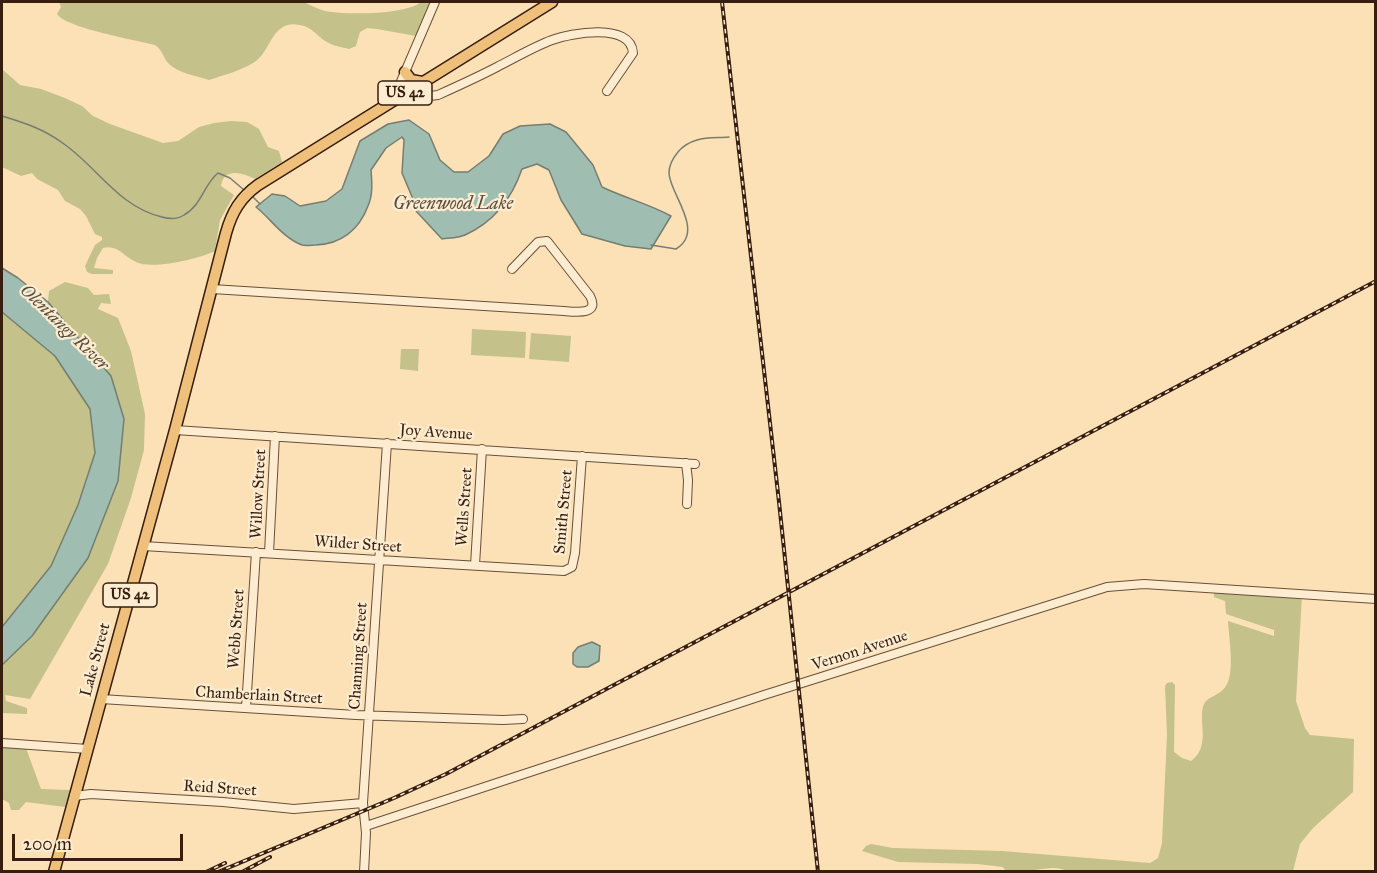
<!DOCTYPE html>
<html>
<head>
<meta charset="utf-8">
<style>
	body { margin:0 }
	#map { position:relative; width:1377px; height:873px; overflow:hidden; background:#fce1b7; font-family:"IM FELL Great Primer",serif }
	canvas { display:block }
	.frame { position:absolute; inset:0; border:3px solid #381e10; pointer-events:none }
	.scale { position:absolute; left:12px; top:834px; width:171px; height:27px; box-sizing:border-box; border:3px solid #381e10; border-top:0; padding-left:8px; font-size:18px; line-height:21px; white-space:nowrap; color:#381e10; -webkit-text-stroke:4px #fdecd0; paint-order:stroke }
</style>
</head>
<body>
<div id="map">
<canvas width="1377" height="873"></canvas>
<div class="frame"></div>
<div class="scale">200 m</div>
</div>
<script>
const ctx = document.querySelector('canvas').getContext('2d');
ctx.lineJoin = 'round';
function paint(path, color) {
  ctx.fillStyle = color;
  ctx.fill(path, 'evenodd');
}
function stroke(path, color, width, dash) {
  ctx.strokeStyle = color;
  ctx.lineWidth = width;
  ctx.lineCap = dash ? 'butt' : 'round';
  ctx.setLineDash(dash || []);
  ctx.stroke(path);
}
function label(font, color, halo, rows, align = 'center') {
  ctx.font = font + ' "IM FELL Great Primer",serif';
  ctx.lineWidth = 4.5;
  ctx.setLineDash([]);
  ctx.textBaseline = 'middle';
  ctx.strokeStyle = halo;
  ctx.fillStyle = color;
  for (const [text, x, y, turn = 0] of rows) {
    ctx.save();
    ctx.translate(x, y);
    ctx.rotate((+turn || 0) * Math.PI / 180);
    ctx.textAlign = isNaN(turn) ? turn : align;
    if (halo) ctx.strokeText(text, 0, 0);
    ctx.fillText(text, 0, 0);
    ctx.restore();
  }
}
paint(new Path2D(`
	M52,2h252c6,3 14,7 21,9 19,4 81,4 96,-9h10l-15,34 -39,-7 -10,-1 -7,4 -4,14 -7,3c-7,-2 -16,-3 -22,-7 -11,-6 -14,-15 -27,-17 -29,-6 -28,27 -47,38 -13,8 -29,12 -44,17 -12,-4 -31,-7 -40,-16 -6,-6 -5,-12 -14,-19 -19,-5 -89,-17 -98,-31l4,-7 -2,-5z
	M2,69l18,16 21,4 24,9 17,8 11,10 17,8 53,19 15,-2 21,-14 15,-4 17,-2 16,1 12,7 9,18 11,4 3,11 -27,17c-13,-6 -31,-12 -34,7l13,9 -14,25 -5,31c-16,8 -63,19 -79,11 -12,-5 -18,-18 -33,-14l-6,10 -3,10 19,2v4h-21l-5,-2 -2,-6 10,-21 7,-5v-3l-7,-3 -9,-18 -6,-7 -15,-8 -7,-11 -21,-11 -5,-6 -11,3 -19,-9z
	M65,282l23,6 6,7 15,-1 2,10 -10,-1 -3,6 20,9 13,33 14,63 -1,36 -13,48 -23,66 -78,135 -25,-4 1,6 21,7v6l-25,-1v-48l30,-29 86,-155 -57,-162 -13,-17 1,-11z
	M2,312l53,44 35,53 5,44 -17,52 -27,61 -49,61z
	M472,329l54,3 -1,26 -54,-3z
	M531,333l40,3 -2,26 -40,-3z
	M401,349h18l-1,22 -18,-2z
	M1214,591l88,4 -6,106 9,27 5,7 44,4 -1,53 -40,36 -13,16 -7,27h4l-227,1c-15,-8 -29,-2 -44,-1 -7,1 -14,0 -20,1l-3,-5 -26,-3 -79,-2 -36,-11 4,-5 5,-2 22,4 109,3 148,12 8,-5 4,-15 5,-108 -2,-49 2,-3 5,-1 3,3 -1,67 8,6 9,3c21,-15 6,-41 13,-57 4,-8 17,-9 22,-18 9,-14 3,-47 2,-65l46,15v-6l-48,-16 -1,-13 -11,-4z
	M2,745l25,1v5l14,38 29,1 -5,17 -39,-5 -7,8h-8l-2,-7 -7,-4z`), '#c4c18b');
const water = new Path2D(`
	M409,120l20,14 11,26 14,12h14l21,-16 14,-22 17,-8 30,-2 16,8 27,33 9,22c23,11 47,17 69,29l-20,33 -26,-3 -43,-12 -21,-34 -12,-30 -12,-6 -15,5c-10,29 -28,53 -57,66 -7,3 -16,3 -23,4l-26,-28 -3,-12 -11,-26 2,-33 -2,-3 -16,11 -15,22c1,12 2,25 -3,36 -9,24 -27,38 -52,39 -4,0 -10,1 -14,0 -19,-7 -31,-26 -46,-38l16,-13 13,2 15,10 26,-5 16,-12 18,-48 28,-17z
	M2,268l16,10 30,24 63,74 13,43 -6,62 -30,77 -56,78 -30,29v-38l49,-61 27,-61 17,-52 -5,-44 -35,-53 -53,-44z
	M592,642l8,4 -1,15 -11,6h-11l-4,-3v-11l5,-6z`);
paint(water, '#9fbdb1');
stroke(water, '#767d71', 1.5);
stroke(new Path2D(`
	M2,116c23,7 42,13 62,28 34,24 55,63 98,73 7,2 16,2 22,-2 18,-10 20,-31 34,-42l12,5 14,12
	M252,196l8,8
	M651,245l25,4c30,-18 -7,-56 -7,-76 0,-8 4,-15 9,-21 4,-5 12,-10 19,-12 10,-3 22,-2 32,-3`), '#767d71', 1.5);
const minor = new Path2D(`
	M413,88l9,9 16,-2c20,-9 40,-18 59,-28 18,-9 36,-20 55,-27 19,-7 79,-18 81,13l-26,38
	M393,100l42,-98
	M212,289l352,22c13,1 36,4 26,-15l-43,-55 -9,1 -26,27
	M175,430l520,34
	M686,463l2,17 -1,24
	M143,546l421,25 8,-4 3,-14 7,-97
	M269,553l6,-117
	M475,565l7,-116
	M101,699l255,16 147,5 20,-1
	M246,708l10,-156
	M2,743l86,6
	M74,796l17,-2 132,8 71,7 69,-6
	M366,826l398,-131 343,-108 37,-3 232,15
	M364,872l2,-39 -3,-30 24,-360`);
const major = new Path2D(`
	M405,72l6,8 11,2
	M54,872l121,-442 51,-197c6,-21 14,-35 32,-48l294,-183`);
stroke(minor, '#694f3a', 10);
stroke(major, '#381e10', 13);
stroke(minor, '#fdecd0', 8);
stroke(major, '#eec07c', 10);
const rail = new Path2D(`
	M722,2l57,500 39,370
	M206,872l19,-9
	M218,872l176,-74 52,-24 930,-493
	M242,872l28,-15`);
stroke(rail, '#381e10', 4);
stroke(rail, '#fdecd0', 1.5, [4.5]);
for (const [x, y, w] of [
	[405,93,54],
	[130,595,54]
]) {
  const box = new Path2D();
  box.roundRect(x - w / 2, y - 12, w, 24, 4.5);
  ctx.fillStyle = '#fdecd0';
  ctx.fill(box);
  stroke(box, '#381e10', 1.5);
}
label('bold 15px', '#381e10', null, [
	["US 42",405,93],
	["US 42",130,595]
]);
label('16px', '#381e10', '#fdecd0', [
	["Joy Avenue",436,433,4],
	["Willow Street",259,494,-87],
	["Wells Street",465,507,-86],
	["Smith Street",564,512,-85],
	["Wilder Street",358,545,4],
	["Webb Street",237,629,-86],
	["Vernon Avenue",860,651,-18],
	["Channing Street",359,656,-86],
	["Lake Street",96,660,-75],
	["Chamberlain Street",259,696,3],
	["Reid Street",220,789,4]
]);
label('italic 18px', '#574e40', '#fdecd0', [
	["Greenwood Lake",453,205],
	["Olentangy River",64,328,44]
]);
</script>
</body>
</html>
